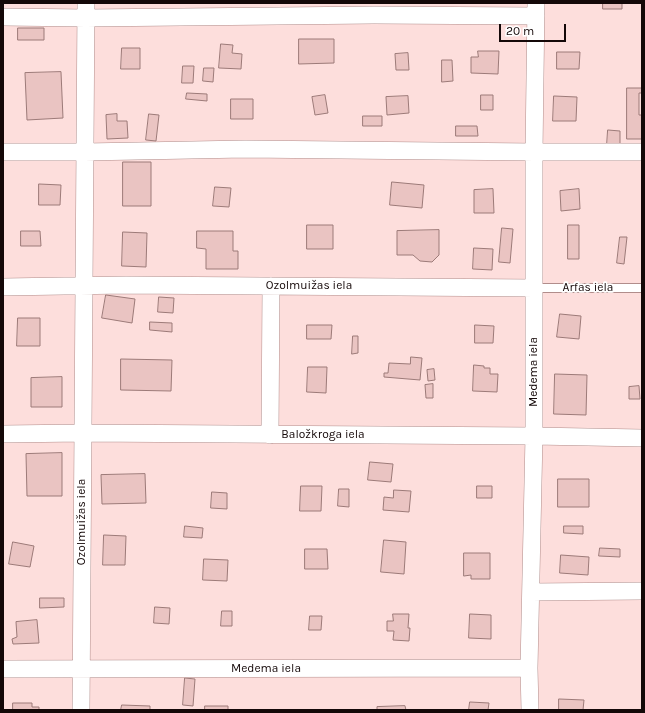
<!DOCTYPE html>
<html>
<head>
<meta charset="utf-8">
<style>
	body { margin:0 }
	#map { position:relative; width:645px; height:713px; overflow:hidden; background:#fddedc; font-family:Karla,sans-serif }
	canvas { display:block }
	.frame { position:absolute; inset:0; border:4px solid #140808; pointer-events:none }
	.scale { position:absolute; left:499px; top:24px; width:67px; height:18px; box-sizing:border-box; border:2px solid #140808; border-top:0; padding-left:5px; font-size:12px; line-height:14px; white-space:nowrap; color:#140808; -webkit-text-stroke:3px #fff; paint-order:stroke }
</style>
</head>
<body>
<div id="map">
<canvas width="645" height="713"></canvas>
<div class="frame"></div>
<div class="scale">20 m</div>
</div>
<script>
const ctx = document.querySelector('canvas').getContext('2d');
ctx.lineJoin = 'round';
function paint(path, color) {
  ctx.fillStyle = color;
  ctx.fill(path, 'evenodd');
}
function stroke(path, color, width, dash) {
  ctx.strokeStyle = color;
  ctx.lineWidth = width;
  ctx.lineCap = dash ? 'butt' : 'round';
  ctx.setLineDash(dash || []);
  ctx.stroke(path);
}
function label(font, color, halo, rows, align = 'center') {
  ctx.font = font + ' Karla,sans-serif';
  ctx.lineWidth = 3.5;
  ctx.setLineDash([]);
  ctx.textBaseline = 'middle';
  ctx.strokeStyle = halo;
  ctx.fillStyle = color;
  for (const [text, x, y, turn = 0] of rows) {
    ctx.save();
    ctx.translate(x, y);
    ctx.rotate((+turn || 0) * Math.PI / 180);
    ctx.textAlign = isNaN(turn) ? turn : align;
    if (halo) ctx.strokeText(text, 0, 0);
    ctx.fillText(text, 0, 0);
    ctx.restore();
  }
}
const building = new Path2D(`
	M603,3h19v6h-19z
	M18,28h26v12h-26z
	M299,39h35v24l-35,1z
	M221,44l12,1 -1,8 10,1 -1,15 -22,-1z
	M122,48h18v21h-19z
	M478,51h21l-1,23 -27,-1v-16h7z
	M557,52h23l-1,17h-22z
	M408,53l1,17h-13l-1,-16z
	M442,60h10l1,21 -11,1z
	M183,66h11l-1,17h-11z
	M204,68h10l-1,14 -10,-1z
	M61,72l2,46 -36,2 -2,-47z
	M627,88h15v5h-3v22h3v24h-15z
	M187,93l20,1v7l-21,-2z
	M325,95l3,18 -13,2 -3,-18z
	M481,95h12v15h-12z
	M408,96l1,17 -22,2 -1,-18z
	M554,96l23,1 -1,24h-23z
	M231,99h22v20h-22z
	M117,114v7h10l1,17 -21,1 -1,-24z
	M149,114l10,1 -3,26 -10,-1z
	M363,116h19v10h-19z
	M456,126h21l1,10h-22z
	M608,130l12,1v15l-13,-1z
	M123,162h28v44h-28z
	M392,182l32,3 -2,23 -32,-3z
	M39,184l22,1 -1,20h-21z
	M215,187l16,1 -2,19 -16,-1z
	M493,189l1,24h-20v-23z
	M579,189l1,20 -19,2 -1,-20z
	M307,225h26v24h-26z
	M568,225h11v34h-11z
	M502,228l11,1 -3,34 -11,-1z
	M439,230v25l-7,7 -12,-1 -7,-6h-16v-24z
	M21,231h19l1,15h-20z
	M197,231h36v20h5v18h-32v-20l-9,-1z
	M123,232l24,1 -1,34 -24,-1z
	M620,237h7l-3,27 -7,-1z
	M474,248l19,1 -1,21 -19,-1z
	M106,295l29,4 -3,24 -30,-5z
	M159,297l15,1 -1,15 -15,-1z
	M560,314l21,2 -2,23 -22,-2z
	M18,318h22v28h-23z
	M150,322l22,1v9l-22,-2z
	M307,325h25l-1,14h-24z
	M475,325l19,1 -1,17h-18z
	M353,336h5v17l-6,1z
	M411,357l11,1 -2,22 -36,-3v-4h4l1,-10 21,1z
	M121,359l51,1 -1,31 -50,-1z
	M474,365l10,1v2h6v6h8l-1,18 -24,-1z
	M308,367h19l-1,26 -19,-1z
	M434,369l1,11 -7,1 -1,-11z
	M555,374l32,1 -1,40 -32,-1z
	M62,377v30h-31v-29z
	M433,384v14h-7l-1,-13z
	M639,386l1,13h-11v-12z
	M62,453v43h-35l-1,-42z
	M370,462l23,2 -2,18 -23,-2z
	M145,474l1,29 -44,1 -1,-29z
	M558,479h31v28h-31z
	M301,486h21l-1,25h-21z
	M477,486h15v12h-15z
	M339,489h10v18l-11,-1z
	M394,490l17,1 -2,21 -26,-2 1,-13 9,1z
	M212,492l15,1v16l-16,-1z
	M185,526l18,2 -1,10 -18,-1z
	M564,526h19v8l-19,-1z
	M104,535l22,1 -1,29h-22z
	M384,540l22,2 -2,32 -23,-2z
	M13,542l21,4 -4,21 -21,-3z
	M600,548l20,1v8l-21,-1z
	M305,549h22l1,20h-23z
	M464,553h26v26h-19v-4l-7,1z
	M561,555l28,2 -1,18 -28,-2z
	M204,559l24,1 -1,21 -24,-1z
	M40,598h24v9l-24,1z
	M155,607l15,1 -1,16 -15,-1z
	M222,611h10v15h-11z
	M393,614h16l-1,14h2l-1,13 -16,-1 1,-9h-7v-10h6z
	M470,614l21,1v24l-22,-1z
	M310,616h12l-1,14h-12z
	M37,620l2,23 -26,1 -1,-5 5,-2 -1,-15z
	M185,678l10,1 -2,27 -10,-1z
	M559,699l25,1 -1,10h-24z
	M470,702l19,1 -1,7h-19z
	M13,703h19v4h7v3h-26z
	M122,705l28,1v4h-29z
	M205,706h23v4h-23z
	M405,706l1,4h-29v-3z`);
paint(building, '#eac4c2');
stroke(building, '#9c7a78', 1);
const service = new Path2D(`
	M535,288h107`);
const minor = new Path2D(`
	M3,17l83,1 288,-3 162,1
	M3,152h82l160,-3 289,3h108
	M3,287l123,-2 409,3
	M3,434l80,-1 451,3 108,2
	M270,435l1,-149
	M531,592l111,-1
	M3,669l526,-1
	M81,710l5,-707
	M530,710l-1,-42 5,-232v-284l2,-149`);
stroke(service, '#b18d8b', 10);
stroke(minor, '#b18d8b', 18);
stroke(service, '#fff', 8);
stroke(minor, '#fff', 17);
label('12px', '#140808', '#fff', [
	["Ozolmuižas iela",309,286],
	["Arfas iela",588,288],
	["Medema iela",534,372,-90],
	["Baložkroga iela",323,435],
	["Ozolmuižas iela",82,522,-90],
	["Medema iela",266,669]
]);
</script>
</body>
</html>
